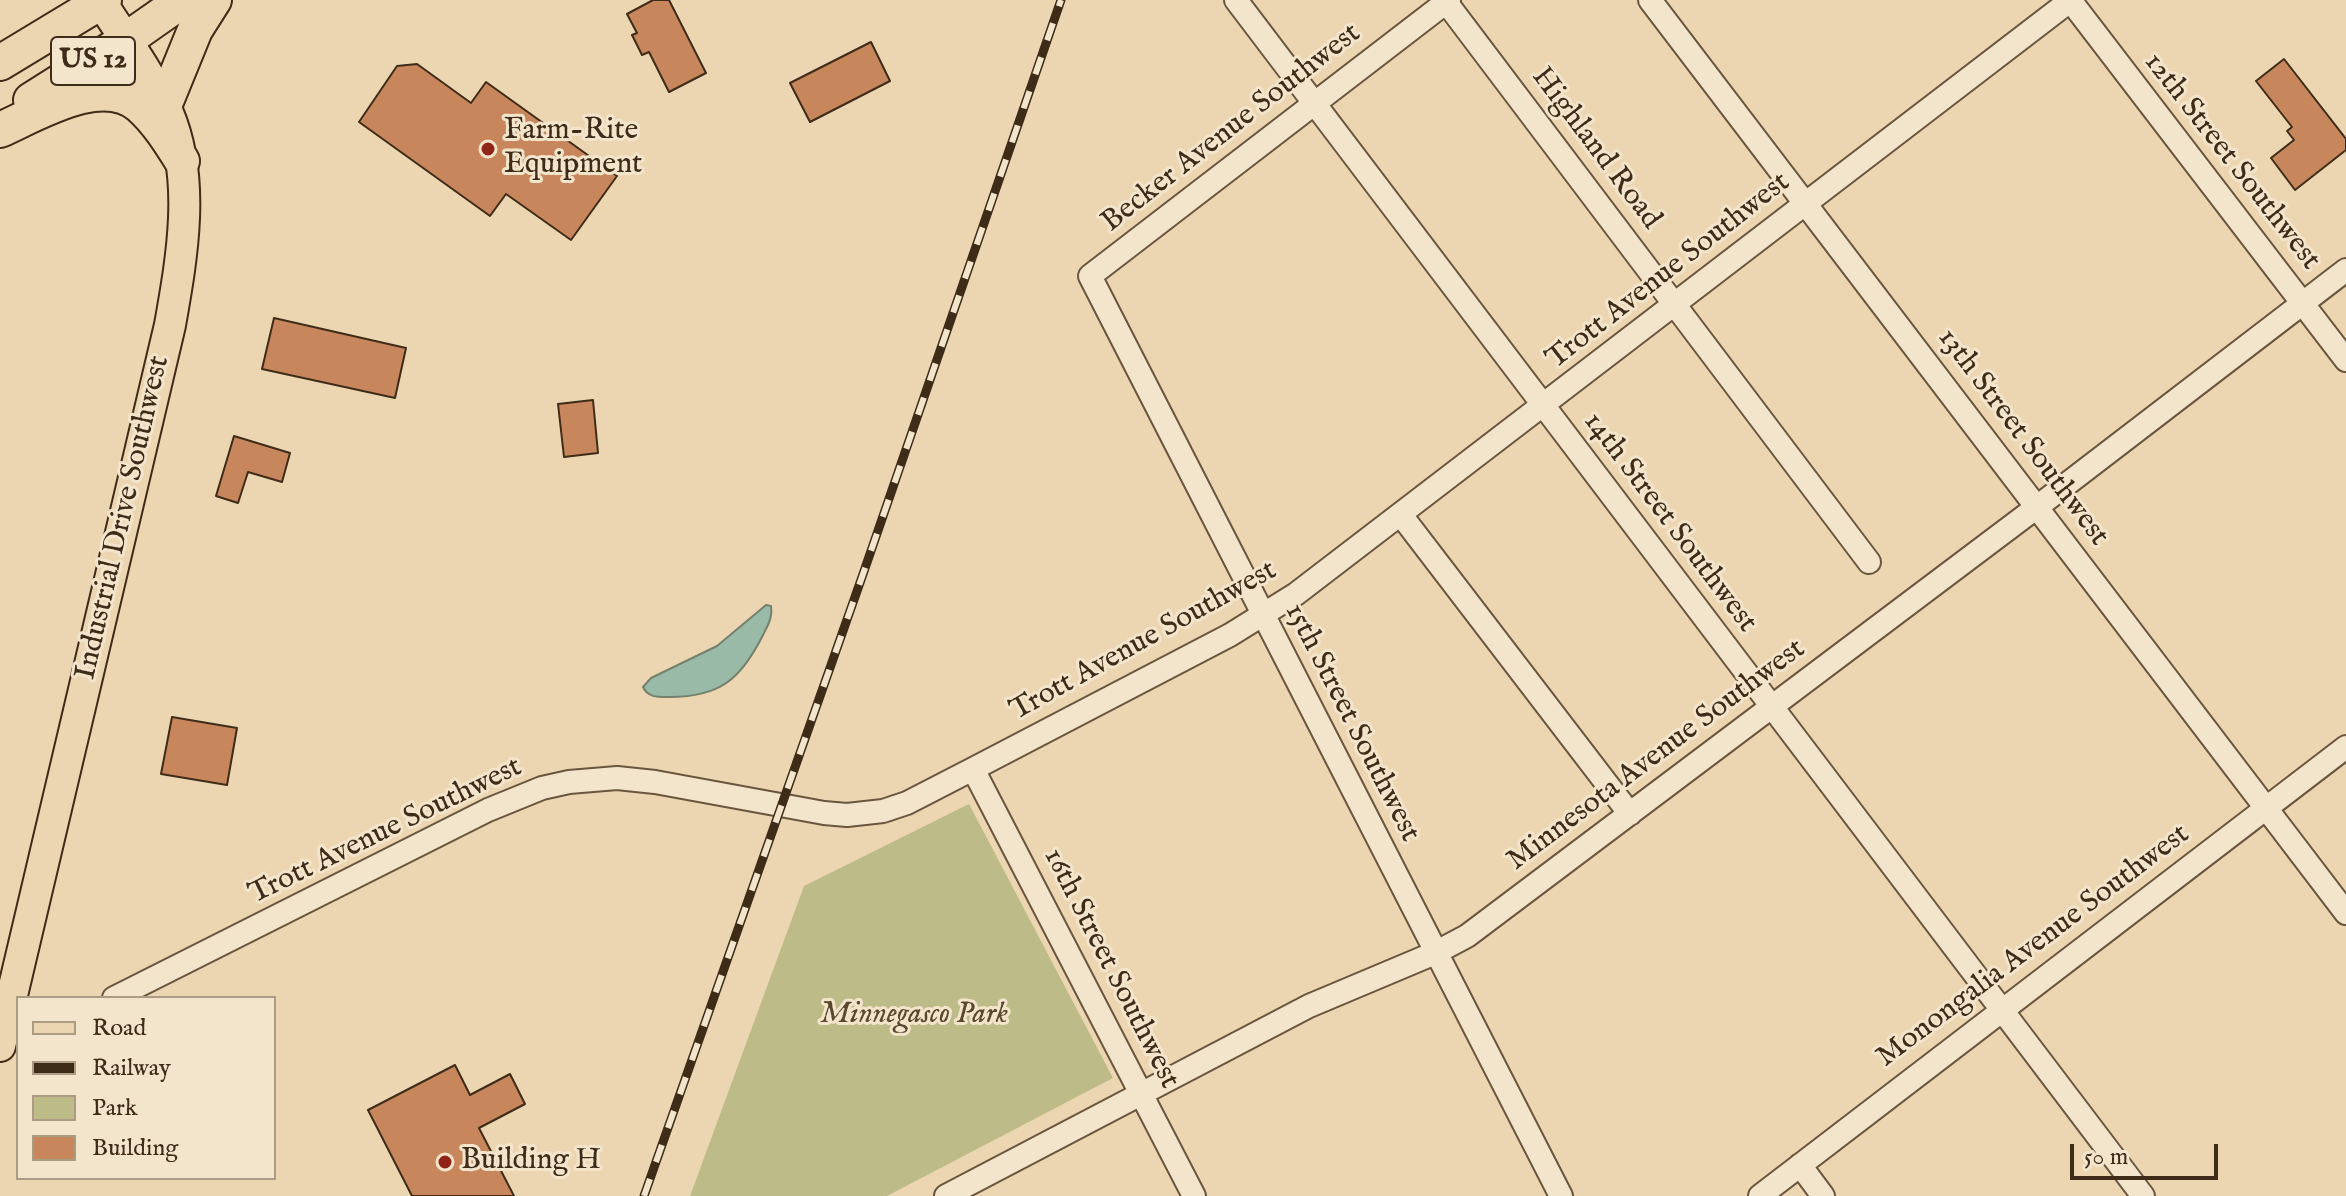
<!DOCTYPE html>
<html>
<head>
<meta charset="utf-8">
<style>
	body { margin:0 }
	#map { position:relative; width:2346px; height:1196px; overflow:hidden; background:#ecd6b1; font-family:"IM FELL English",serif }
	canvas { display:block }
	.legend { position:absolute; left:16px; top:996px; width:260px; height:184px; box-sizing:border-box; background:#f3e4cc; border:2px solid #ab9a84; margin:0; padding:10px 14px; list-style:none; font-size:24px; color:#3f2c18 }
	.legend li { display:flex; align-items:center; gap:16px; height:40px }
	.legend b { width:40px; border:2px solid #ab9a84 }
	.scale { position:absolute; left:2070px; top:1144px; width:148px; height:36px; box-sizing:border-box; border:4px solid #3f2c18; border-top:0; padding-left:10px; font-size:24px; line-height:28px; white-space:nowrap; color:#3f2c18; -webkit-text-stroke:6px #f3e4cc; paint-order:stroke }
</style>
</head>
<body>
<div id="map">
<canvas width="2346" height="1196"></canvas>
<ul class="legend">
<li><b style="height:10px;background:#ecd6b1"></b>Road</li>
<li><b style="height:10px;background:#3f2c18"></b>Railway</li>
<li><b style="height:22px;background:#bdbc88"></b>Park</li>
<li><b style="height:22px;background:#c8865d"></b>Building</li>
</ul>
<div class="scale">50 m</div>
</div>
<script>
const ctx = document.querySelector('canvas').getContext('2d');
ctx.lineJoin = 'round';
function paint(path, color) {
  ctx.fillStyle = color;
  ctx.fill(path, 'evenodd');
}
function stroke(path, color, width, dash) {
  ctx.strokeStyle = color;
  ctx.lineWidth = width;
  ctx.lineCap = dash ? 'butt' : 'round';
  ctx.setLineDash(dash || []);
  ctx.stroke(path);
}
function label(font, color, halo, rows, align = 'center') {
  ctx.font = font + ' "IM FELL English",serif';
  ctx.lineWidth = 6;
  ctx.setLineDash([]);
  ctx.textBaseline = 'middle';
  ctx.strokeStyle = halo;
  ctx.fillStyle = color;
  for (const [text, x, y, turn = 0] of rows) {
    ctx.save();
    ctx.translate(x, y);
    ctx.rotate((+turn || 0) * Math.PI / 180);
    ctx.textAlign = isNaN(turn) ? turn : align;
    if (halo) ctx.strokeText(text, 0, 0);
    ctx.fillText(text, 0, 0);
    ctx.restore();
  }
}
paint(new Path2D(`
	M969,804l144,274 -226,118h-197l114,-310z`), '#bdbc88');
const water = new Path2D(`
	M766,605l5,1c2,11 -3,19 -8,29 -22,44 -43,62 -93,62 -11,0 -22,1 -27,-10l8,-9 66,-32z`);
paint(water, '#99baa7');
stroke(water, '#75816e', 2);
const building = new Path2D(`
	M653,0h16l37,73 -37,19 -20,-40 -7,3 -10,-20 5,-2 -10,-19z
	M871,42l19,39 -80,41 -20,-39z
	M2284,59l62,80v11l-51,40 -24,-32 23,-18 -7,-9 5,-4 -36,-46z
	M417,64l54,39 15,-21 131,94 -46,64 -65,-46 -16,22 -131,-94 38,-56z
	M274,318l132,30 -11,50 -133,-29z
	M593,400l5,53 -34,4 -6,-53z
	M234,436l56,17 -8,29 -34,-10 -10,31 -22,-7z
	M172,717l65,11 -10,57 -66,-11z
	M455,1065l15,30 40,-21 15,30 -46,24 35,68h-102l-44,-86z`);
paint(building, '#c8865d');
stroke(building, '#3f2c18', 2);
const minor = new Path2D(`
	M1236,0l907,1196
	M1449,0l-359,276 471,920
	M1650,0l696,913
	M2070,0l276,360
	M1446,2l423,560
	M1401,515l229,299
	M973,769l221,427
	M114,998l374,-188 54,-22 27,-6 48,-4 38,4 169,31 23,2 36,-4 24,-8 66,-34 257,-134 66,-41 775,-594
	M1800,1165l23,31
	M946,1196l363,-190 126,-53 32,-17 570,-429 309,-237
	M1760,1196l586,-449`);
const major = new Path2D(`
	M0,1046l170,-721c12,-68 26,-146 -2,-212 -17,-39 -44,-75 -67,-111`);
const highway = new Path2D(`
	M0,63l104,-63
	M31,100l95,-60 57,-40
	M164,106l31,-76 19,-30
	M0,130c38,-17 103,-57 140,-24 17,15 30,36 42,55`);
stroke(minor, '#6a563e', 26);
stroke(major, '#3f2c18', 34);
stroke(highway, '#3f2c18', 38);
stroke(minor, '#f3e4cc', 22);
stroke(major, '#ecd6b1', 30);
stroke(highway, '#ecd6b1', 34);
const rail = new Path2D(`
	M644,1196l218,-619 199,-577`);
stroke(rail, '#3f2c18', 9);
stroke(rail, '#f3e4cc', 6, [18]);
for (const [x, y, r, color] of [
	[488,149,8,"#8f2418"],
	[445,1162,8,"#8f2418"]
]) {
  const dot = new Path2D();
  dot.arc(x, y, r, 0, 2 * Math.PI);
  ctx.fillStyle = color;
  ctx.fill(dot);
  stroke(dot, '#f3e4cc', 3);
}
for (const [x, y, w] of [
	[93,61,84]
]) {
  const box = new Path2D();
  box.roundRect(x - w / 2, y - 24, w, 48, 6);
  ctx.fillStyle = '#f3e4cc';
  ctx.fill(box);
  stroke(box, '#3f2c18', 2);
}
label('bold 28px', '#3f2c18', null, [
	["US 12",93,61]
]);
label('30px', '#3f2c18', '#f3e4cc', [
	["Becker Avenue Southwest",1232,129,-38],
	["Highland Road",1595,149,53],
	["12th Street Southwest",2231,162,52],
	["Trott Avenue Southwest",1669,272,-38],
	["13th Street Southwest",2022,438,53],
	["Industrial Drive Southwest",124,518,-77],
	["14th Street Southwest",1669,523,53],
	["Trott Avenue Southwest",1144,642,-29],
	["15th Street Southwest",1351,723,63],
	["Minnesota Avenue Southwest",1657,756,-37],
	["Trott Avenue Southwest",386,832,-26],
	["Monongalia Avenue Southwest",2034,947,-37],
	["16th Street Southwest",1110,969,63]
]);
label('30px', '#3f2c18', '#f3e4cc', [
	["Farm-Rite",504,132],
	["Equipment",504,166],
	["Building H",461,1162]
], 'left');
label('italic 30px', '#58492e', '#f3e4cc', [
	["Minnegasco Park",914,1016]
]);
</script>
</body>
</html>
